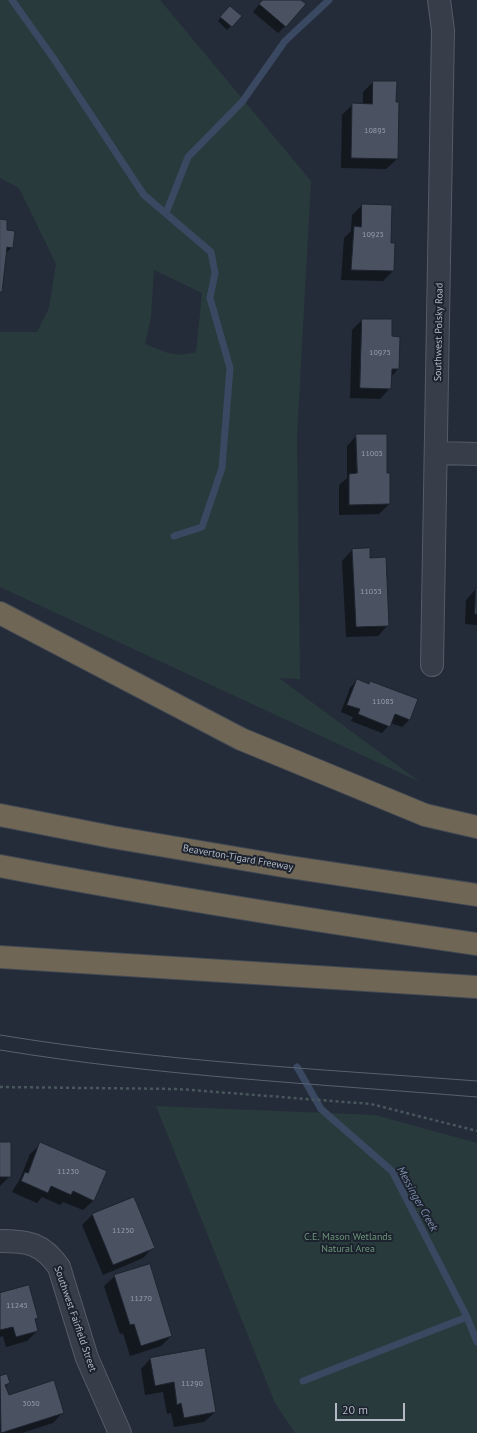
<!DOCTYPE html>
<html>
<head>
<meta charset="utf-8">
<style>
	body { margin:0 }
	#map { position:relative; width:477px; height:1433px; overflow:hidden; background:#242c39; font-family:"PT Sans",sans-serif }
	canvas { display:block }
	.scale { position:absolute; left:335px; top:1403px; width:70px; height:18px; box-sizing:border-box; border:2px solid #b2b9c5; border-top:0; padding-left:5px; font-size:12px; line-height:14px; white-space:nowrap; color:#b2b9c5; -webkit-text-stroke:3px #1c232e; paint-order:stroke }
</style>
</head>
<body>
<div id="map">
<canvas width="477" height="1433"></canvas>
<div class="scale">20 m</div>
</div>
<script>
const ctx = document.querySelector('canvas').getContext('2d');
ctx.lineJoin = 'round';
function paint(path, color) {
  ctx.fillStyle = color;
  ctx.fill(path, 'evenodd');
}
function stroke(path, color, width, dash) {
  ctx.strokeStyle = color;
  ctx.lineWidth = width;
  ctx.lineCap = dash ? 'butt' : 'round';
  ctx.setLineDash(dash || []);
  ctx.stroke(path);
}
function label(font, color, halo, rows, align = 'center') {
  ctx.font = font + ' "PT Sans",sans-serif';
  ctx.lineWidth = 4;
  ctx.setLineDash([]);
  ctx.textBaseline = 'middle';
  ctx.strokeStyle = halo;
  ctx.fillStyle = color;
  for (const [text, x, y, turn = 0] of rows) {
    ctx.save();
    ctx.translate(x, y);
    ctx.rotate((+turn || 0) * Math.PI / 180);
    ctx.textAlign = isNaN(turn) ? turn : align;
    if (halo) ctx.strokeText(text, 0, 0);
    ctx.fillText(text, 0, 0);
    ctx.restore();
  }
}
paint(new Path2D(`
	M0,0h160l151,181 -14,255 3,243 -21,-1 141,104 -420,-195v-255h37l12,-24 7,-44 -37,-76 -19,-10zM154,270l48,23 -6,59c-21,6 -31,0 -51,-8l6,-27z
	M156,1106l219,9 102,28v290h-182l-20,-30z`), '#293a3c');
paint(new Path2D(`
	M263,0h37l-15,26 -7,7 -25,-21z
	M231,7l9,9 -13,14 -9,-9z
	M373,82l24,77 -11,10 -45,-1 1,-53 11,-11 10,1v-13z
	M362,205l28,39 3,27 -10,10 -42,-1 3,-42 7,-7 1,-16z
	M0,220l12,27 -7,7 -5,39z
	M362,320h29v17l8,1 -1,31 -7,8 -1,11 -10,11 -30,-1 2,-68z
	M357,435l29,39h3v30l-10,10 -40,1v-30l8,-7v-32z
	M352,550l17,9 19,66 -10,11 -32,1 -4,-76z
	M476,589l1,36 -12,-1 1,-24z
	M357,680l11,4 3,-2 46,17 -8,21 -7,7 -11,-4 -9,10 -31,-12 2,-4 -12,-5 9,-24z
	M0,1143l10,33 -10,10z
	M41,1144l53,56 -11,10 -20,-8 -3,3 -18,-8 -5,6 -25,-11 8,-13 10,-25z
	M92,1215l61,32 -10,11 -40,17 -21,-50z
	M115,1276l56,60 -10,10 -31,10 -7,-23 -3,1 -16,-48z
	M0,1294l37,24 -3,3 3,10 -10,10 -21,6 -3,-11 -3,1z
	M151,1358l64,54 -11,10 -30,5 -3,-14 -4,1 -4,-22 -18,3 -4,-26z
	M6,1375l3,8 -4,4 3,9 55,16 -10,11 -31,10h-22v-56z`), '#0007');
stroke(new Path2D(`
	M12,0l42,59 90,136 67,57 4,21 -5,25 20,70 -8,100 -20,59 -28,9
	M166,213l22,-56 54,-55 43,-61 44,-41
	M297,1067l24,42 71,62 75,146 10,25
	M303,1381l164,-64`), '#3a4861', 7);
const building = new Path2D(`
	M263,0h38l5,4 -20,23 -27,-23z
	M230,6l12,10 -10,11 -12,-10z
	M373,81h24l-1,21h3l-1,57 -47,-1 1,-55 20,1z
	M362,204l30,1 -1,38h4l-1,28 -43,-1 3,-44 7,1z
	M0,219l7,1v10l8,1 -2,17 -6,-1 -5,45h-2z
	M362,319h30v17l8,1 -1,32h-7l-1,20 -31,-1z
	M356,434h31v39h3v31l-41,1v-31l8,-1z
	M370,548v10l16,-1 3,69 -33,1 -4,-78z
	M476,588h1v26h-2z
	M357,679l12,5 1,-3 48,18 -8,21 -15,-6 -5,13 -32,-13 2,-5 -13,-4z
	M0,1142h11v35h-11z
	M40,1142l67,29 -13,30 -21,-10 -2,4 -20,-9 -3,7 -27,-12 4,-9 3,1z
	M134,1197l21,51 -42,17 -21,-51z
	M150,1264l22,72 -31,10 -7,-22 -4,1 -16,-50z
	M29,1285l9,33 -3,1 3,12 -22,6 -3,-10 -13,3v-37z
	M205,1348l11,64 -32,6 -3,-15 -4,2 -3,-23 -19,4 -5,-28z
	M7,1374l3,9 -5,2 4,10 45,-15 10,33 -63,20 -1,-57z`);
paint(building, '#4a5261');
stroke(building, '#1e2530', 1);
const street = new Path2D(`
	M437,453l40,1
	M432,665l11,-635 -4,-30
	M0,1241c28,0 42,2 59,26l28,91 33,75`);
const highway = new Path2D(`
	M0,613l241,126 184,76 52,12
	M0,815l112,22 171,29 194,29
	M0,866c158,30 317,55 477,78
	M0,957l477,30`);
stroke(street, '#555c67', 24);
stroke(highway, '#424954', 24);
stroke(new Path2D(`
	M0,1087l178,2 193,15 106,27`), '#47575b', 2.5, [3, 3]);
stroke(street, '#373e49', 22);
stroke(highway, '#6f6655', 22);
stroke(new Path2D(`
	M0,1035c158,26 318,34 477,46
	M0,1050c158,26 318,34 477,47`), '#596170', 1);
label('8px', '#989fac', null, [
	["10895",375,131],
	["10925",373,235],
	["10975",380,353],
	["11005",372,454],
	["11055",371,592],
	["11085",383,702],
	["11230",68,1172],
	["11250",123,1231],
	["11270",141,1299],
	["11245",17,1306],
	["11290",192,1384],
	["3050",31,1404]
]);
label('10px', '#b2b9c5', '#1c232e', [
	["Southwest Polsky Road",439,332,-89],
	["Beaverton-Tigard Freeway",238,858,10],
	["Southwest Fairfield Street",75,1319,71]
]);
label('10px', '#6b9477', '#1c232e', [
	["C.E. Mason Wetlands",348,1237],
	["Natural Area",348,1249]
]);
label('italic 11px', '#7c8eab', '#1c232e', [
	["Messinger Creek",417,1199,61]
]);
</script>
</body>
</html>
